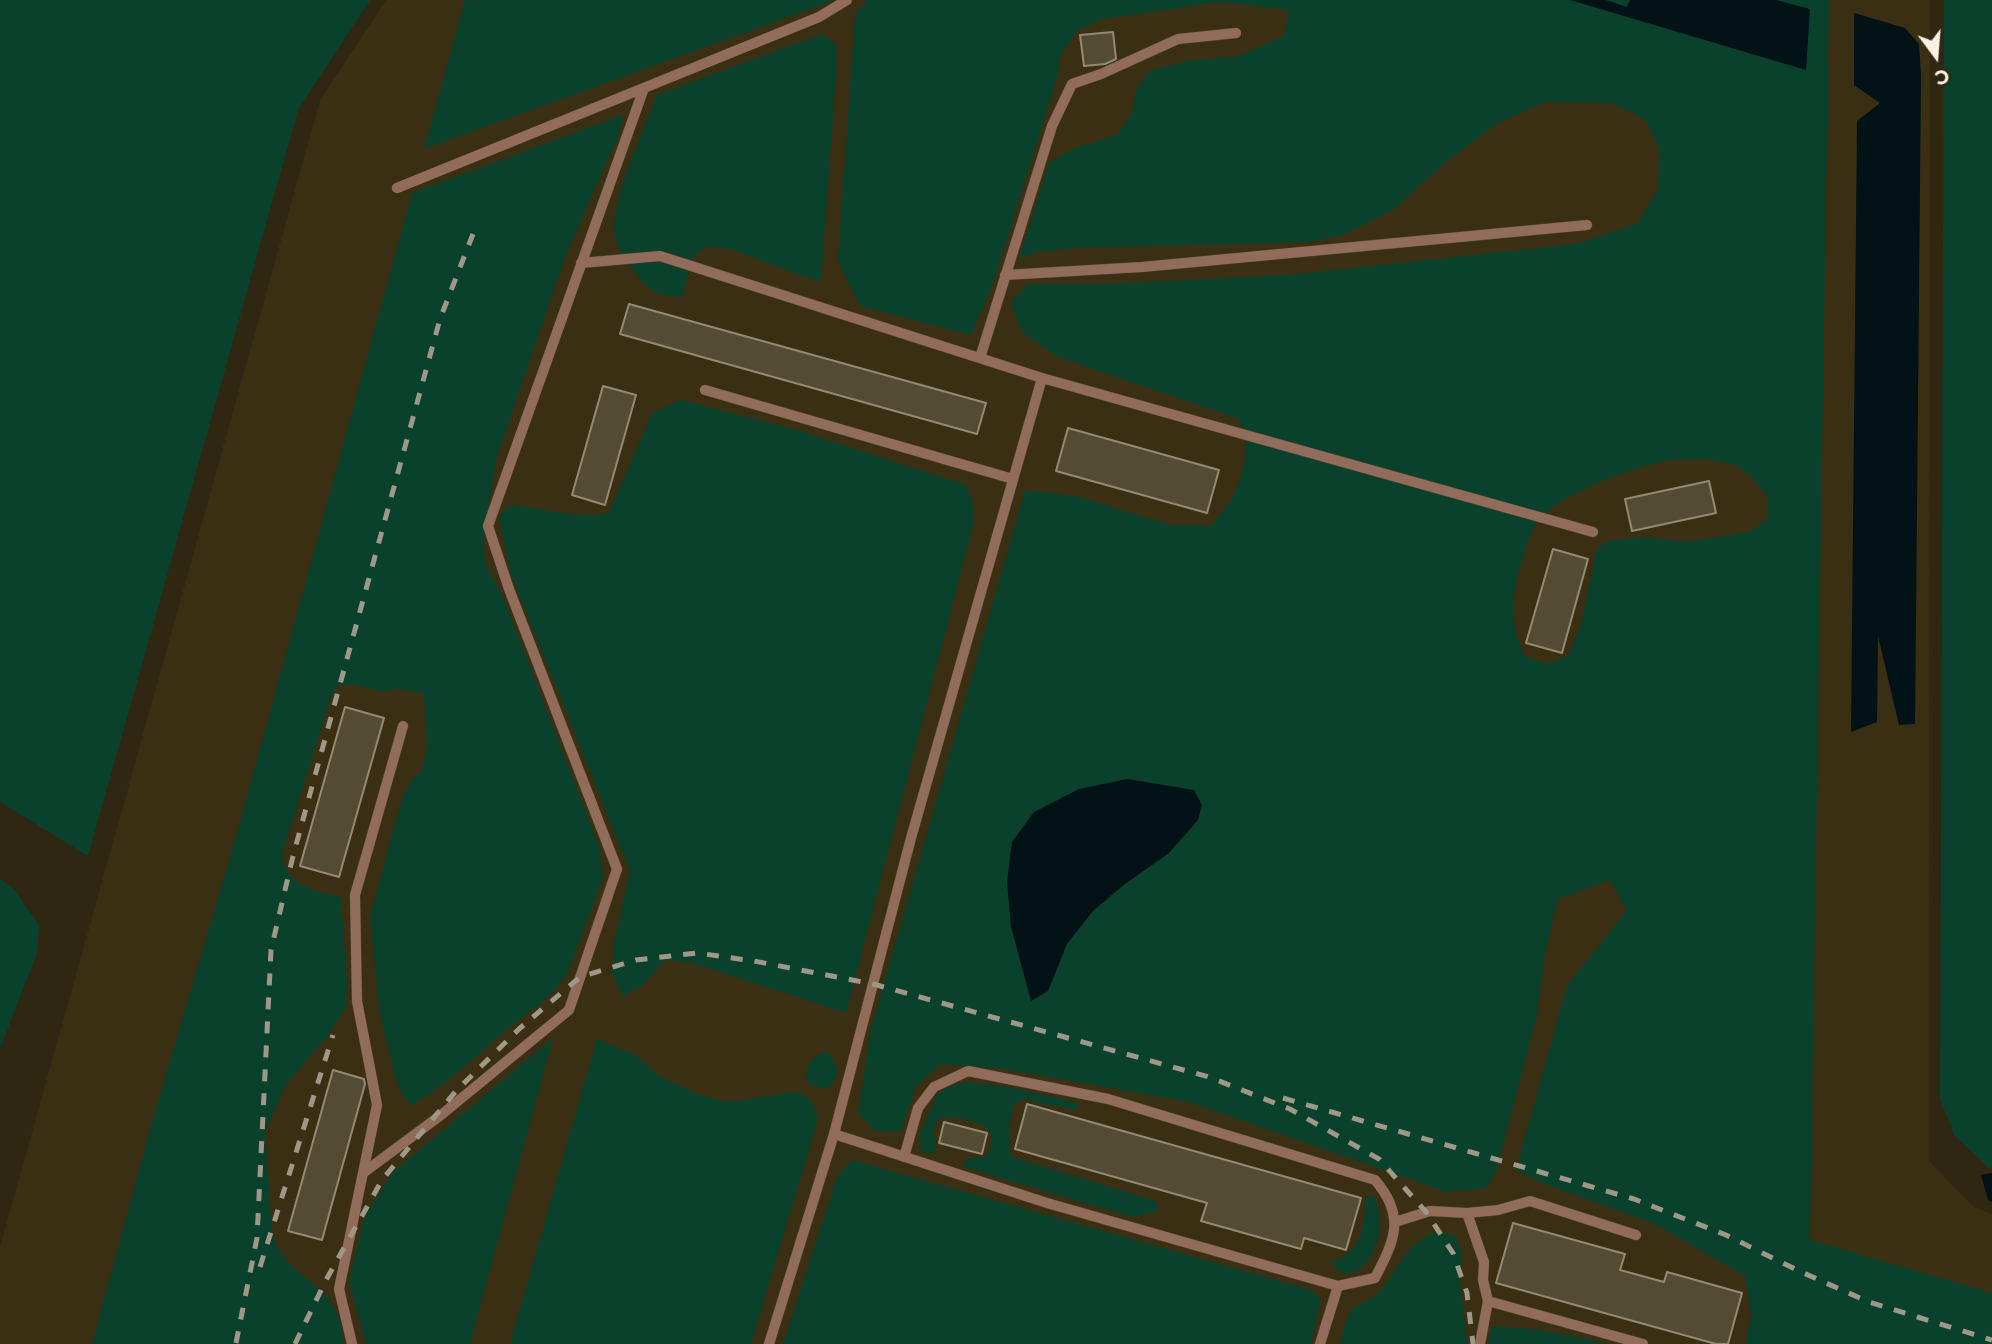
<!DOCTYPE html>
<html>
<head>
<meta charset="utf-8">
<style>
	body { margin:0 }
	#map { position:relative; width:1992px; height:1344px; overflow:hidden; background:#302712; font-family:Montserrat,sans-serif }
	canvas { display:block }
	.north { position:absolute; left:1901px; top:21px; width:70px; height:70px; -webkit-text-stroke:5px #302712; paint-order:stroke; rotate:164deg; font-size:19px; font-weight:700; line-height:28px; text-align:center; color:#f7f2e5 }
	.north::after { content:''; display:block; margin:auto; width:24px; height:32px; background:#f7f2e5; clip-path:polygon(50% 0,100% 100%,50% 72%,0 100%) }
</style>
</head>
<body>
<div id="map">
<canvas width="1992" height="1344"></canvas>
<div class="north">С</div>
</div>
<script>
const ctx = document.querySelector('canvas').getContext('2d');
ctx.lineJoin = 'round';
function paint(path, color) {
  ctx.fillStyle = color;
  ctx.fill(path, 'evenodd');
}
function stroke(path, color, width, dash) {
  ctx.strokeStyle = color;
  ctx.lineWidth = width;
  ctx.lineCap = dash ? 'butt' : 'round';
  ctx.setLineDash(dash || []);
  ctx.stroke(path);
}
paint(new Path2D(`
	M386,0h1544l-1,1161 45,46 18,7v130h-1992v-97l320,-1147z`), '#3a2f12');
paint(new Path2D(`
	M0,0h370l-72,110 -210,746 -88,-54z
	M465,0h370l-411,149z
	M867,0h962l-19,1240 182,53v51h-246l5,-31 -6,-37 -90,-52 -113,-41 -26,-13 51,-184 60,-76 -17,-30 -52,19 -13,54 -8,61 -41,158 -10,16 -39,4 -258,-90 -185,-33 -64,-5 -25,24 -14,44 -26,-1 -17,-18 13,-84 154,-539 51,6 95,29 40,1c7,-9 15,-18 21,-28 11,-18 22,-64 5,-80l-179,-61 -36,-25 -11,-30 17,-18h79l181,-9 289,-31 61,-21 20,-35 1,-39 -13,-29 -33,-17 -68,-1 -47,21 -52,39 -53,48 -50,25 -32,7 -236,6 -37,4 -19,7 30,-96 26,-15 42,-13 15,-22 4,-23 13,-19 39,-10 51,-5 45,-20 5,-26 -68,-8 -118,17 -25,11 -17,24 -4,24 -66,211 -20,46 -111,-29 -22,-45 17,-246zM1702,459l31,5 18,12 17,21v22l-19,13 -61,10 -41,-5 -39,4 -11,8 -16,76 -13,31 -21,8 -22,-8c-15,-28 -15,-58 -5,-88 5,-15 9,-37 20,-49 23,-27 90,-50 125,-58 12,-2 25,-1 37,-2z
	M1944,0h48v1167l-3,1 -34,-32 -15,-37z
	M822,34l13,9v45l-14,193 -16,-4 -77,-29 -22,-1 -13,10 -11,40c-23,0 -37,-8 -49,-28 -6,-9 -17,-23 -18,-33 -6,-33 30,-108 42,-141z
	M623,115l-4,19 -52,118 -71,207 -13,88 4,21 17,32 95,246 4,31 -33,90c-14,31 -49,49 -73,71 -28,24 -53,48 -85,67l-9,-9 -7,-16 -16,-65 -10,-98 32,-119 8,-16 11,-11 6,-23 -3,-55 -27,-4 -13,3 -28,-7h-17l-8,11 -49,159c2,5 3,13 6,17 11,17 36,21 53,25l6,87 -1,23 -20,31 -39,45 -22,48 7,101c13,44 50,47 64,80 5,9 6,22 8,32h-252l57,-211 88,-300 175,-640z
	M681,400l112,29 173,56 7,18v23l-127,487 -154,-50 -27,-3 -24,27 -18,9 -11,-22 2,-30 16,-73 -119,-297 -12,-58 12,-11c31,3 67,14 98,8l43,-100z
	M0,879l14,10 25,36 -2,28 -37,96z
	M553,1038l-83,306h-104l-17,-63 15,-63 28,-45z
	M597,1039l38,16 24,21 41,19 27,7 71,-10 14,10 6,17 -67,225h-241z
	M827,1051l7,10 4,11 -5,12 -10,5 -13,-4c-9,-15 1,-29 17,-34z
	M969,1082l39,5 67,15 4,5 -4,3 -53,-11 -9,8 -4,23 1,24 5,4 141,43 2,10 -25,6 -166,-49 -4,-5 6,-5 18,-2 5,-12 -2,-13c-11,-11 -36,-15 -52,-13 -8,16 -1,21 -3,36l-11,-1 -5,-7 1,-11 18,-42 15,-8z
	M852,1160l459,130 10,9 -10,45h-528l54,-167z
	M1373,1195c24,42 -20,105 -42,67 32,-10 33,-37 35,-65z
	M1438,1231l17,5 7,18 -3,21 8,69h-127c3,-10 5,-23 10,-32 7,-10 20,-10 27,-18 24,-26 25,-49 61,-63z
	M1496,1326l45,4 68,14h-121l2,-13z`), '#0a412d');
paint(new Path2D(`
	M1570,0h36l21,7 3,-7h146l34,9 -4,61z
	M1854,13l51,15 14,16 2,32 -6,648 -16,1 -21,-89 -1,86 -26,10 6,-611 23,-18 -26,-18z
	M1127,779l67,11 8,15 -4,15 -29,33 -44,31 -32,27 -26,33 -19,47 -17,10 -20,-74 -4,-45 5,-40 22,-30 45,-23z
	M1992,1173v29l-4,-2 -7,-25z`), '#021216');
const building = new Path2D(`
	M1113,32l3,27 -11,5 -21,2 -4,-31z
	M629,304l357,99 -9,31 -357,-100z
	M603,386l33,9 -31,110 -33,-10z
	M1068,428l151,42 -12,43 -151,-42z
	M1709,481l7,32 -84,18 -7,-32z
	M1553,549l35,10 -26,94 -36,-10z
	M345,707l39,11 -45,159 -39,-11z
	M333,1070l31,9 1,5 -43,156 -34,-9z
	M1027,1104l334,94 -15,52 -42,-12 -3,11 -100,-28 6,-18 -192,-54z
	M944,1122l43,11 -5,21 -43,-11z
	M1513,1223l112,31 -5,16 44,12 3,-10 75,21 -14,51h-12l-220,-61z`);
paint(building, '#544b35');
stroke(building, '#948a72', 2);
const service = new Path2D(`
	M397,188l422,-171 28,-17
	M581,263l79,-7 382,122 551,154
	M1005,275l137,-8 445,-42
	M980,358l72,-232 20,-42 29,-10 77,-35 58,-6
	M705,390l308,89
	M834,1134l213,69 291,83 37,-8c20,-38 31,-62 0,-98l-267,-81 -140,-28 -34,16 -16,21 -14,49
	M363,1173l78,-58 128,-105 48,-141 -108,-280 -21,-63 156,-438
	M1467,1213l17,49 -1,18 5,21 155,43
	M1395,1222l35,-11 37,2 31,-3 32,-9 106,34
	M352,1344l-13,-55 38,-184 -20,-104 -2,-106 48,-169
	M769,1344l65,-210 77,-296 131,-460
	M1320,1344l18,-58
	M1480,1344l8,-43`);
stroke(service, '#4c4330', 11);
stroke(service, '#926c5a', 10);
stroke(new Path2D(`
	M1283,1098l351,101 92,36 73,36 70,31 123,38
	M260,1267l73,-232
	M236,1343l21,-105 14,-288 22,-94 147,-537 33,-85
	M295,1344l31,-64 56,-100 74,-89 63,-62 61,-52 56,-17 61,-7 57,8 119,23 336,93 81,32 89,50 47,53 27,41 14,40 6,51`), '#9f9888', 5, [12, 12]);
</script>
</body>
</html>
